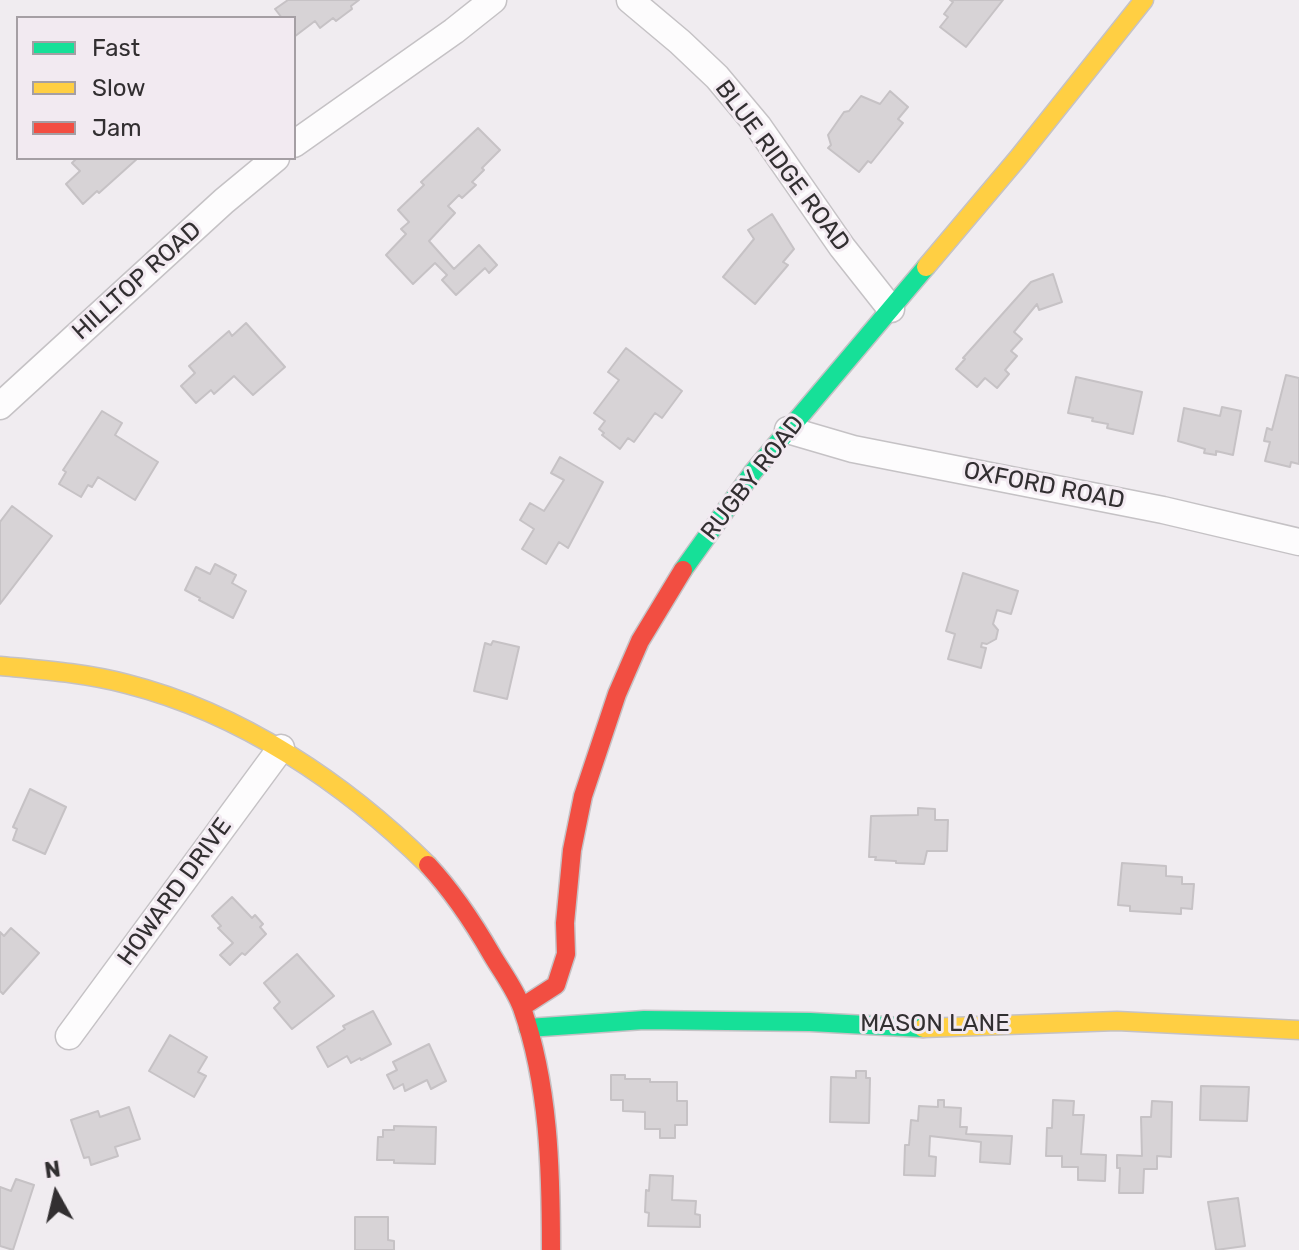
<!DOCTYPE html>
<html>
<head>
<meta charset="utf-8">
<style>
	body { margin:0 }
	#map { position:relative; width:1299px; height:1250px; overflow:hidden; background:#f0ecf0; font-family:Rubik,sans-serif }
	canvas { display:block }
	.legend { position:absolute; left:16px; top:16px; width:280px; height:144px; box-sizing:border-box; background:#f2eaf1; border:2px solid #a59fa4; margin:0; padding:10px 14px; list-style:none; font-size:24px; color:#322f31 }
	.legend li { display:flex; align-items:center; gap:16px; height:40px }
	.legend b { width:40px; border:2px solid #a59fa4 }
	.north { position:absolute; left:16px; top:1154px; width:80px; height:80px; -webkit-text-stroke:6px #f2eaf1; paint-order:stroke; rotate:352deg; font-size:22px; font-weight:700; line-height:32px; text-align:center; color:#322f31 }
	.north::after { content:''; display:block; margin:auto; width:28px; height:36px; background:#322f31; clip-path:polygon(50% 0,100% 100%,50% 72%,0 100%) }
</style>
</head>
<body>
<div id="map">
<canvas width="1299" height="1250"></canvas>
<ul class="legend">
<li><b style="height:10px;background:#16e098"></b>Fast</li>
<li><b style="height:10px;background:#ffcf43"></b>Slow</li>
<li><b style="height:10px;background:#f24e42"></b>Jam</li>
</ul>
<div class="north">N</div>
</div>
<script>
const ctx = document.querySelector('canvas').getContext('2d');
ctx.lineJoin = 'round';
function paint(path, color) {
  ctx.fillStyle = color;
  ctx.fill(path, 'evenodd');
}
function stroke(path, color, width, dash) {
  ctx.strokeStyle = color;
  ctx.lineWidth = width;
  ctx.lineCap = dash ? 'butt' : 'round';
  ctx.setLineDash(dash || []);
  ctx.stroke(path);
}
function label(font, color, halo, rows, align = 'center') {
  ctx.font = font + ' Rubik,sans-serif';
  ctx.lineWidth = 6;
  ctx.setLineDash([]);
  ctx.textBaseline = 'middle';
  ctx.strokeStyle = halo;
  ctx.fillStyle = color;
  for (const [text, x, y, turn = 0] of rows) {
    ctx.save();
    ctx.translate(x, y);
    ctx.rotate((+turn || 0) * Math.PI / 180);
    ctx.textAlign = isNaN(turn) ? turn : align;
    if (halo) ctx.strokeText(text, 0, 0);
    ctx.fillText(text, 0, 0);
    ctx.restore();
  }
}
const building = new Path2D(`
	M288,0h71l-8,6 1,3 -16,12 -3,-3 -13,10 -5,-7 -21,16v-19h-12l-7,-9z
	M950,0h53l-37,47 -26,-20 8,-10 -4,-3 9,-12z
	M890,91l18,16 -10,12 5,4 -32,40 -3,-2 -9,11 -31,-24 3,-3 -3,-10 16,-23 5,-1 12,-15 19,8z
	M478,128l22,22 -18,18 2,2 -12,12 4,3 -14,13 -3,-3 -11,11 7,7 -26,28 25,28 25,-24 18,20 -8,8 -4,-5 -29,27 -14,-15 5,-5 -12,-12 -22,21 -27,-29 20,-21 -5,-5 8,-7 -11,-12 26,-25 -3,-3z
	M77,158h61l-39,35 -2,-2 -14,13 -17,-20 14,-13 -8,-8z
	M772,214l22,35 -11,13 5,3 -33,39 -32,-27 31,-38 -6,-9z
	M1053,274l9,28 -23,8 -2,-6 -23,28 8,7 -11,12 6,5 -12,14 4,4 -12,14 -12,-10 -8,9 -21,-18 9,-10 -2,-1 68,-76z
	M246,323l39,44 -32,28 -19,-19 -20,18 -3,-4 -15,13 -15,-17 14,-13 -6,-7 40,-35 3,5z
	M626,348l56,43 -20,27 -7,-5 -21,29 -6,-4 -8,11 -18,-14 2,-2 -5,-4 6,-8 -11,-8 25,-33 -11,-8z
	M1286,375l13,3v86l-8,-2 -1,5 -25,-6 5,-19 -6,-1 3,-13 5,2z
	M1076,377l66,15 -9,42 -26,-6 1,-4 -16,-3 1,-3 -25,-5z
	M1222,407l19,4 -8,44 -17,-4v4l-12,-2 1,-4 -27,-8 6,-33 36,8z
	M102,411l20,12 -7,12 43,27 -23,38 -37,-23 -6,10 -4,-2 -7,12 -22,-13 7,-12 -3,-2z
	M560,457l43,25 -35,66 -9,-6 -13,22 -24,-15 12,-20 -14,-9 10,-17 14,8 20,-31 -13,-7z
	M12,506l40,30 -52,68v-82z
	M215,564l21,11 -4,8 14,8 -13,27 -34,-18 1,-2 -15,-8 11,-23 14,7z
	M963,573l55,18 -7,23 -14,-4 -4,14 5,6 -2,9 -9,5 -5,-1 -1,4 5,1 -5,20 -33,-9 7,-25 -9,-3z
	M493,641l26,6 -12,52 -33,-8 11,-48 6,2z
	M30,789l36,18 -21,47 -32,-14 4,-11 -4,-2z
	M918,808l17,1v11h13l-1,31h-20l-3,13 -28,-1v-2l-21,-1 1,-3h-7l2,-41 47,-1z
	M1122,863l44,3v10l16,1v7h12l-2,25 -11,-1v6l-51,-3v-5l-12,-1z
	M232,897l20,21 3,-3 8,9 -3,3 6,7 -21,21 -3,-2 -12,12 -10,-10 13,-12 -15,-15 3,-2 -9,-10z
	M11,928l28,25 -36,41 -3,-3v-59l4,4z
	M297,954l37,42 -42,33 -18,-21 6,-6 -16,-19z
	M373,1011l18,33 -30,16 -1,-2 -9,5 -4,-7 -19,11 -11,-20 28,-18 -2,-3z
	M170,1035l37,22 -9,15 8,4 -12,21 -45,-26z
	M429,1044l17,37 -15,8 -4,-9 -22,11 -2,-7 -9,5 -7,-14 10,-5 -4,-8z
	M856,1071h10v7h4l-1,45 -39,-1 1,-45 25,1z
	M611,1075h14v4h25v3h27v19h10v24h-12v13h-15v-9h-15v-17l-22,-1v-11h-12z
	M1201,1086l48,1 -2,34 -47,-1z
	M938,1100h6v7l17,1 -1,19h7l-1,7 46,2 -2,28 -30,-2 1,-20 -51,-6 -1,20 7,1 -1,19 -31,-1 1,-30h4l2,-25 7,1 1,-15 19,1z
	M1053,1100l21,1 -1,14h11l-3,39 25,1 -1,26 -27,-1v-13h-16v-11h-16l1,-28h5z
	M1152,1101l20,1 -1,55 -14,-1v13h-13l-1,24h-24l1,-25h-3v-13l25,1 -1,-39h10z
	M129,1107l11,32 -25,8 3,9 -27,9 -2,-8 -5,1 -13,-38 27,-9 2,6z
	M394,1126l42,1 -1,37 -41,-1v-3h-17l1,-23h5v-7h11z
	M650,1175l23,1 -1,24 24,1 -1,13 5,1v12l-52,-1 1,-13 -4,-1 1,-22 3,1z
	M16,1179l18,6 -21,65 -13,-4v-59l11,4z
	M1238,1198l7,48 -29,4 -8,-48z
	M355,1217h33v23l6,1v9h-39z`);
paint(building, '#d7d3d6');
stroke(building, '#c6c2c5', 2);
const street = new Path2D(`
	M630,0l50,42 37,35 41,49 84,121 49,62
	M294,144l160,-113 39,-31
	M0,406l224,-205 52,-43
	M788,430l65,19 310,61 136,32
	M69,1036l212,-288`);
const fast = new Path2D(`
	M683,570l70,-98 173,-205
	M528,1028l116,-8 166,2 113,6`);
const slow = new Path2D(`
	M926,267l92,-109 126,-158
	M0,666c43,4 86,7 127,18 114,29 218,99 301,181
	M923,1028l194,-7 182,9`);
const jam = new Path2D(`
	M428,865c26,28 45,57 64,90 10,17 23,34 30,53 27,77 29,161 29,242
	M522,1007l34,-22 10,-31 -1,-31 7,-73 11,-54 34,-102 23,-53 43,-71`);
stroke(street, '#c5c2c5', 29);
stroke(fast, '#c5c2c5', 21);
stroke(slow, '#c5c2c5', 21);
stroke(jam, '#c5c2c5', 21);
stroke(street, '#fdfcfd', 26);
stroke(fast, '#16e098', 18);
stroke(slow, '#ffcf43', 18);
stroke(jam, '#f24e42', 18);
label('24px', '#322f31', '#f2eaf1', [
	["BLUE RIDGE ROAD",782,166,53],
	["HILLTOP ROAD",137,281,-42],
	["RUGBY ROAD",753,478,-52],
	["OXFORD ROAD",1044,486,11],
	["HOWARD DRIVE",175,892,-54],
	["MASON LANE",935,1024]
]);
</script>
</body>
</html>
